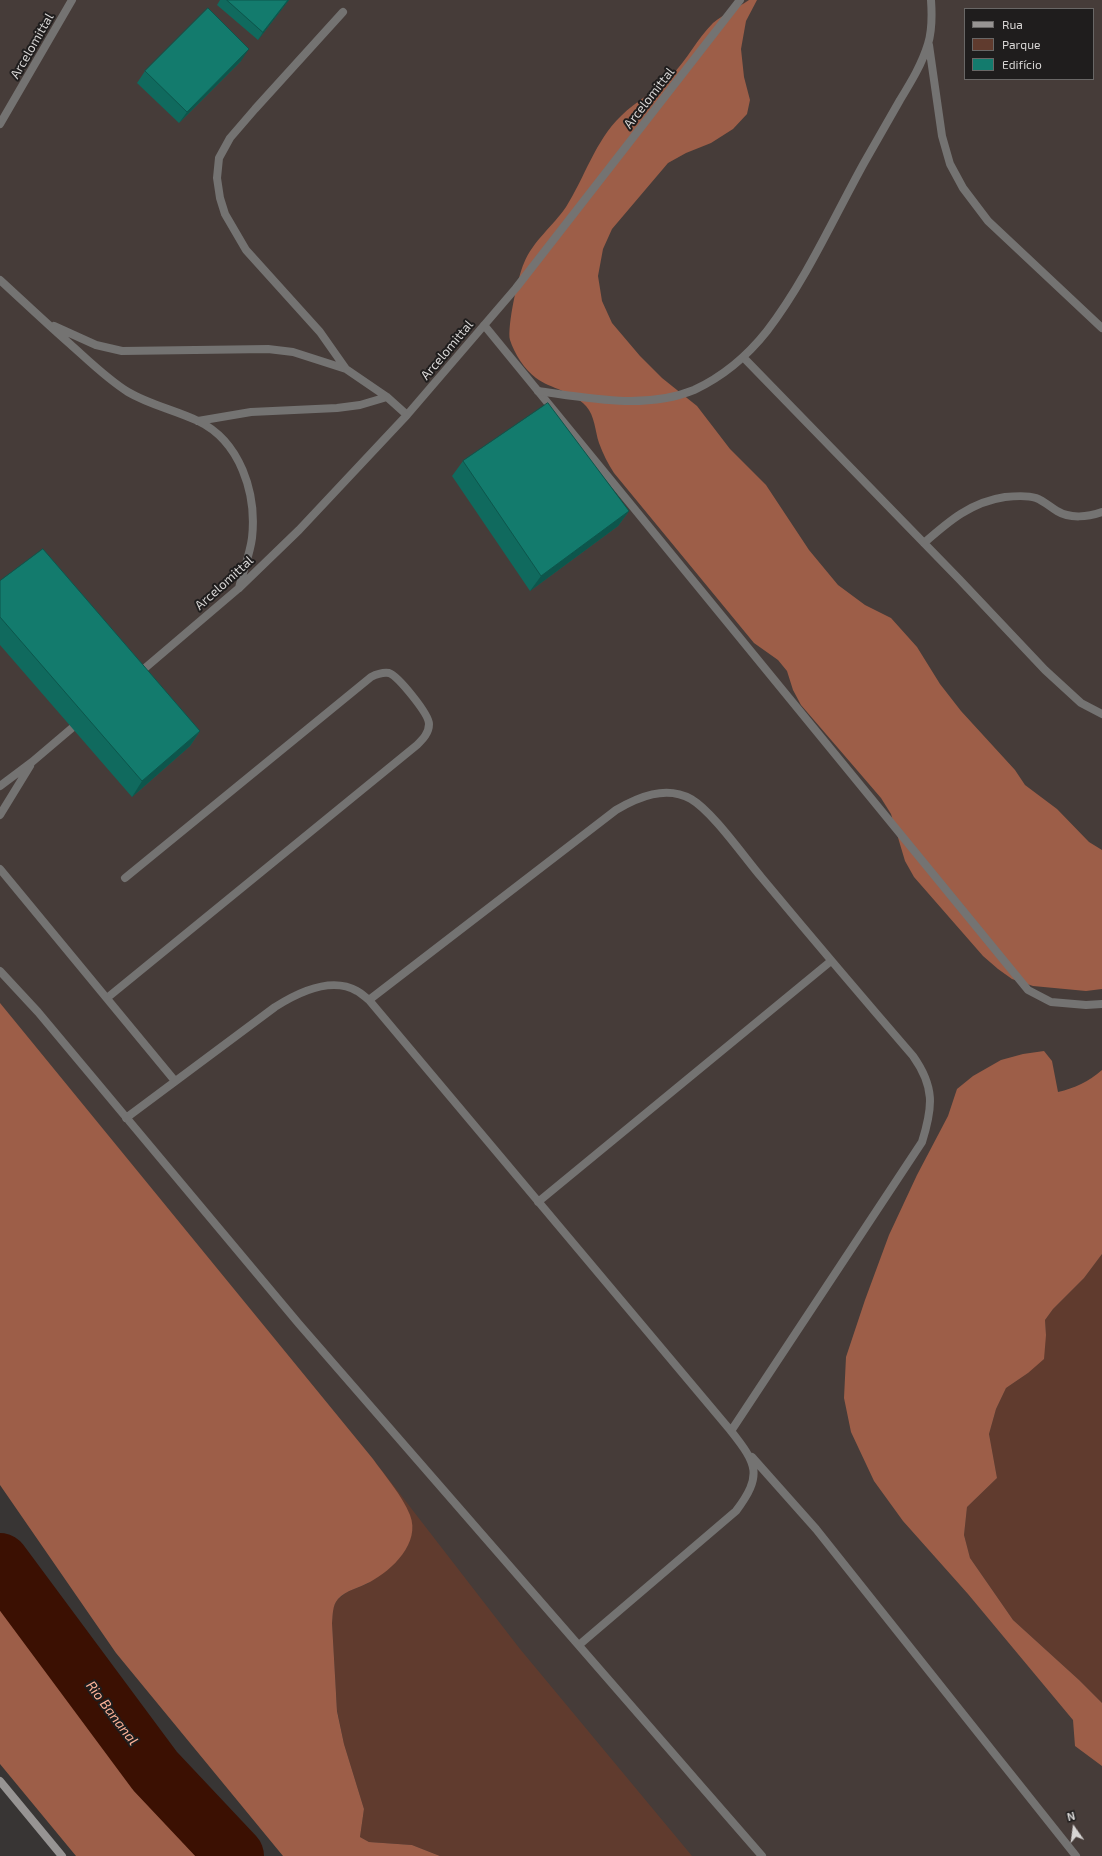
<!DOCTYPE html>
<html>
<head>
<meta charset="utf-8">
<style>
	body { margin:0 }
	#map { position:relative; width:1102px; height:1856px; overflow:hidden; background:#383534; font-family:"Exo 2",sans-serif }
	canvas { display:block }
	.legend { position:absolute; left:964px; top:8px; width:130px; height:72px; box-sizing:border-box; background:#1f1d1d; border:1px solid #696766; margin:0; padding:5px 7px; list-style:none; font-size:12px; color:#d7d5d4 }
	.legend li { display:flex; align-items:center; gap:8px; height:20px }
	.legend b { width:20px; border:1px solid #696766 }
	.north { position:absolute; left:1054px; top:1808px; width:40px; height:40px; -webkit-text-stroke:3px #1f1d1d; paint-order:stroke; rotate:346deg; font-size:11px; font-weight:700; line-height:16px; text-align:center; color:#d7d5d4 }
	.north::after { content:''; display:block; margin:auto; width:14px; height:18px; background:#d7d5d4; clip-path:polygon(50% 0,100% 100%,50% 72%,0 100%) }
</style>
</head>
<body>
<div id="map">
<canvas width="1102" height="1856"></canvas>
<ul class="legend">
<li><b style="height:5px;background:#979493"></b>Rua</li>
<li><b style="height:11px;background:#603b2e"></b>Parque</li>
<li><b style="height:11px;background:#137b6d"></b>Edifício</li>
</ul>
<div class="north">N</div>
</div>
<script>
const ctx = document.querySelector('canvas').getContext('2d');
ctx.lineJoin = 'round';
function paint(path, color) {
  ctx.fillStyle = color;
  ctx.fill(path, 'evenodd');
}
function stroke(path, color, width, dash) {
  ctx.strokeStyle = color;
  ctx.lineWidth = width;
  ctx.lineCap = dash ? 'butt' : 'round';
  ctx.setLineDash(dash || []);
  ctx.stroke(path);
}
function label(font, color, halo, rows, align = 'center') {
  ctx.font = font + ' "Exo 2",sans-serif';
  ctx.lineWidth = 4;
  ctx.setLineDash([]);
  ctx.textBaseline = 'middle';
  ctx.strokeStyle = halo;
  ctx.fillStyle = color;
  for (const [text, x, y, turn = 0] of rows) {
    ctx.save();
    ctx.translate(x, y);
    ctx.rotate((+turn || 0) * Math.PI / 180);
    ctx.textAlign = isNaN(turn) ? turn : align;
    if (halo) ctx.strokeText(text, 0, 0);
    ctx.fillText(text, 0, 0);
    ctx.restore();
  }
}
paint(new Path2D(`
	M0,0h1102v1856h-640l-462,-592zM965,9h128v70h-128z`), '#463c39');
paint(new Path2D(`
	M1102,1254v449l-23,-23 -66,-60 -43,-62 -6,-23 3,-28 30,-29 -8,-44 7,-25 10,-21 22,-15 18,-38 -1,-15 8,-11 31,-31z
	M373,1459l147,190 172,207h-252l-28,-11 -43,-3 -9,-5 4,-28 -20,-65 -7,-34 -5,-87 1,-15 4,-8 10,-8 22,-9 40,-69 -14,-25z`), '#603b2e');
paint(new Path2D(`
	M749,0h8l-11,21 -5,28 3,28 6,23 -3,14 -14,15 -22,14 -25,10 -18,10 -56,66 -9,20 -5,27 4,25 10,22 28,33 22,22 35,28 33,43 36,36 43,65 29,35 27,20 26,13 26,29 23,37 21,27 54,59 10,15 32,24 32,33 13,8v139l-16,2 -53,-5 -21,-7 -14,-10 -15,-13 -69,-79 -9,-16 -14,-47 -10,-16 -80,-93 -8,-15 -6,-19 -9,-11 -24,-17 -140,-170c-6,-9 -11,-19 -15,-30 -4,-12 -4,-27 -13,-37 -14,-15 -35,-17 -50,-28 -11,-8 -22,-25 -26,-38 -3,-13 8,-64 14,-77 9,-22 29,-37 42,-56 19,-30 29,-66 55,-91 15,-15 35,-25 50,-40 16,-16 26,-37 42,-53 11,-9 24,-15 36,-23z
	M0,1003l373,456c12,17 29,36 37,56 11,28 -18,55 -40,67 -11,6 -24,8 -32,17 -6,7 -5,16 -6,24l5,88 7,33 20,65 -4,28 9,5 43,3 28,11h-157l-167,-203 -116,-168z
	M1044,1051l8,10 6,31c17,-4 30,-10 44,-22v184l-18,24 -31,31 -8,11 1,15 -2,24 -16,14 -22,15 -10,21 -7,25 8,44 -30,29 -3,28 6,23 43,62 66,60 23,23v63l-27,-20 -2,-26 -105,-126 -65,-73 -29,-40 -23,-49 -7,-34 2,-41 19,-57 24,-65 28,-60 31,-59 9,-27 16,-13 28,-16 22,-6z
	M0,1609l152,195 44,52h-120l-76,-92z`), '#9d5e48');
stroke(new Path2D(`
	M0,1562l155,209 80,85`), '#3b1002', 58);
stroke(new Path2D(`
	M343,12l-88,97 -25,29 -11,20 -2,20 3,20 5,16 21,36 74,82 26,37 41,28 20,18
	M0,124l72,-124
	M0,280c23,21 46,43 70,64 18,16 37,35 58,48 22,13 47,18 70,29 42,20 59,72 54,117 -2,16 -9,33 -13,50
	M484,325l544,665 23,12 35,3 16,-1
	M54,326l42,19 26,6 146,-2 25,3 53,17
	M198,421l53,-9 86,-4 23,-3 27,-8
	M138,674l101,-86 60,-58 108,-115 109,-127 224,-288
	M0,786l32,-24 40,-34
	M0,815l30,-49
	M0,869l175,212
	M0,971l38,41 261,312 463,532
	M107,998l310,-253c6,-6 12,-12 12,-21 0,-10 -31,-48 -40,-51 -7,-1 -12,1 -18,4l-246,201
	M369,1000l247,-190c22,-13 50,-25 75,-11 22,13 53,58 71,79 50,60 100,119 151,178 22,31 20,51 9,86l-191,289
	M126,1118l149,-111c22,-14 56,-31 82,-16 4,2 8,6 12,9l362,431c26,33 32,44 5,80l-157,134
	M538,1202l293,-241
	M752,1457l64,72 260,327`), '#747372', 8);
stroke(new Path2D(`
	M929,45l13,91 8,28 13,24 25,33 114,107
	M743,357l216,222 86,91 36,33 21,11
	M538,391c50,7 107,19 156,-1 28,-13 54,-35 73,-59 39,-51 66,-112 97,-168 12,-21 24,-42 36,-63 11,-18 22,-36 28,-56 4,-13 4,-30 3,-44
	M924,543c25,-22 47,-41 81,-46 10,-1 22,-2 31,1 8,3 14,9 21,13 13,8 31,6 45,1`), '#747372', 8);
stroke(new Path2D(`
	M0,1781l62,75`), '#979493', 8);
paint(new Path2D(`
	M220,0h69l-31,40 -41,-35z
	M241,61l-62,62 -42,-40 8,-12z
	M463,461l166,50 -11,15 -88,65 -78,-115z
	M0,581l200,150 -10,15 -58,51 -132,-152z`), '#106a5e');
paint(new Path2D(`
	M288,0h1l-31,40 5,-8z
	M249,49l-8,12 -62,62 8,-11z
	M629,511l-11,15 -88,65 11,-15z
	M200,731l-10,15 -58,51 10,-16z`), '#0d564c');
const building = new Path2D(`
	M227,0h61l-25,32z
	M208,8l41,41 -62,63 -42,-41z
	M548,403l81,108 -88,65 -78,-115z
	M43,549l157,182 -58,50 -142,-164v-36z`);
paint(building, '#137b6d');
stroke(building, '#0d564c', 1);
label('13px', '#d7d5d4', '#1f1d1d', [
	["Arcelomittal",32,46,-60],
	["Arcelomittal",649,98,-52],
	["Arcelomittal",447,350,-50],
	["Arcelomittal",224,583,-42]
]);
label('italic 14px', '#ffb499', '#1f1d1d', [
	["Rio Bananal",112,1713,53]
]);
</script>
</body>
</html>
